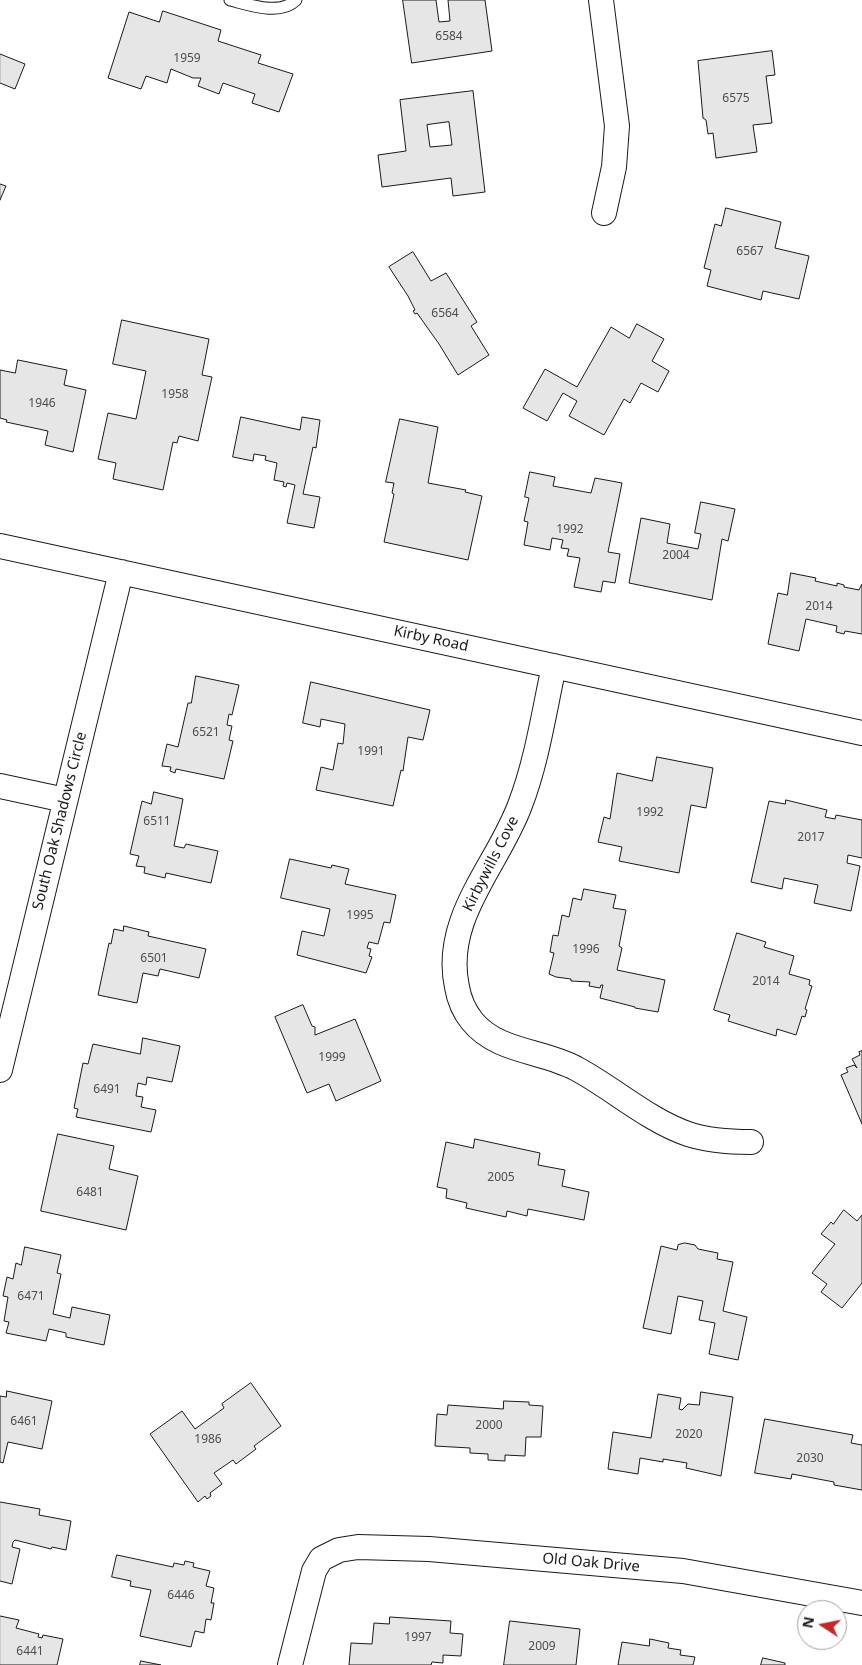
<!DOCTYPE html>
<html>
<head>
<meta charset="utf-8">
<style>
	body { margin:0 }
	#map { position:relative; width:862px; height:1665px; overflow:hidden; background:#fff; font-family:"Noto Sans",sans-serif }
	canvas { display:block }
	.north { position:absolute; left:797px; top:1600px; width:50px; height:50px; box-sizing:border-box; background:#fff; border:1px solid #a3a3a3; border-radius:50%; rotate:281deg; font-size:14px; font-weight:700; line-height:20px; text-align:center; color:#1a1a1a }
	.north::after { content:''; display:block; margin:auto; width:18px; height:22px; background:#c62828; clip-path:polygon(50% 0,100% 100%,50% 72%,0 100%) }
</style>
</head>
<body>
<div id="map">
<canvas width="862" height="1665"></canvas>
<div class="north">N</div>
</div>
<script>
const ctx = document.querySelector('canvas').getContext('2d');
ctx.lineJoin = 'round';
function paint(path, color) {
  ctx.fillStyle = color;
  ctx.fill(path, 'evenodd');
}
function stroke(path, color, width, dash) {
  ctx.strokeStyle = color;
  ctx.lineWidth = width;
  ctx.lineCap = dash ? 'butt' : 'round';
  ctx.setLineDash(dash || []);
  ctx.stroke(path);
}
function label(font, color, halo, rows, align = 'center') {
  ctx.font = font + ' "Noto Sans",sans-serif';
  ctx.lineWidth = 4;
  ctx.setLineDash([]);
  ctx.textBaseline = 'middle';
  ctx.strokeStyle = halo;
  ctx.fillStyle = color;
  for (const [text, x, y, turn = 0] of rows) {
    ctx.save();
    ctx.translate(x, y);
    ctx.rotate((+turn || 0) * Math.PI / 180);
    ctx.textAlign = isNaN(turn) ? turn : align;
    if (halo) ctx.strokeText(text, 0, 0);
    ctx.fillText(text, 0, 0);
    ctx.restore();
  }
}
const building = new Path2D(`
	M403,0h33l3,22 11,-1 -2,-21h37l7,51 -80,12z
	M163,11l58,19 -3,11 43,14 -3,8 35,11 -14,38 -27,-9 3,-9 -32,-11 -4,11 -21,-8 3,-8h-8l-22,-9 -4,14 -21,-7 -5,13 -33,-11 21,-66 30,10z
	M772,51l3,24 -9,1 6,47 -19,2 4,27 -41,6 -3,-25 -5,1 -2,-14 -3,-2 -5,-57z
	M0,54l25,10 -10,25 -15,-6z
	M473,91l12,101 -32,4 -2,-18 -69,9 -4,-32 28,-4 -6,-51zM449,122l3,23 -22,2 -3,-22z
	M0,184l6,2 -6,14z
	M726,208l55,14 -6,26 34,8 -10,43 -36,-8 -2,9 -54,-14 4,-16 -7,-2 11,-44 6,2z
	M413,252l18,29 15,-8 31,49 -6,4 18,29 -31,20 -19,-31 -22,-31 -2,1 -2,-3 2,-1 -7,-14 -19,-29z
	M122,320l87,19 -7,36 10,2 -14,64 -19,-5 -2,7 -4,-1 -10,48 -50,-11 3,-16 -18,-4 10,-46 28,6 10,-48 -33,-7z
	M637,324l27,15 -12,22 17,10 -11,21 -17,-9 -11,20 -6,-4 -20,36 -35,-19 8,-15 -14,-8 -16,28 -24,-13 22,-39 32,18 34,-60 18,11z
	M18,360l49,10 -3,15 22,5 -13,62 -28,-7 3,-14 -42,-9 1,-2 -7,-2v-48l15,3z
	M241,417l59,13 2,-13 18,3 -4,28 -3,-1 -10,47 17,3 -6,31 -27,-5 8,-38 -8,-2 -1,4 -3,-1 1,-4 -10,-2 3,-17 -12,-3 1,-4 -12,-2 -1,7 -20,-4z
	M400,419l38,8 -10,56 38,7 -1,2 17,4 -14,64 -84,-18 10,-48 -2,-1 2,-10 -8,-1z
	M530,472l25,5 -2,9 38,7 4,-15 27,5 -14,69 12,2 -5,29 -12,-2 -2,11 -27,-5 6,-29 -13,-2 2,-7 -8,-1 2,-8 -11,-2 -2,12 -26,-5 4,-23 -4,-1 5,-23 -4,-1z
	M701,502l34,7 -7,32 -6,-2 -10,61 -83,-17 12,-65 29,6 -3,19 31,6 3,-15 -6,-1z
	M791,573l25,5 -1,3 22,5v-3l7,2v2l15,3 3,-6v50l-17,-3 -1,3 -8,-2 1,-6 -31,-7 -7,32 -31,-7 10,-51 9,2z
	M196,676l43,9 -7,30 -3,-1 -2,11 5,1 -3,14 4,1 -9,38 -48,-10 -1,4 -5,-2 1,-4 -9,-1 5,-22 11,3 10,-44h3z
	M311,682l119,28 -7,30 -15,-3 -5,34 -2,-1 -8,36 -77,-16 5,-23 12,3 5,-27 5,1 2,-20 -24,-5 -1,8 -17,-4z
	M657,757l56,11 -7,40 -15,-3 -12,68 -60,-12 3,-14 -24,-5 6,-25 6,2 7,-46 35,8z
	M154,792l29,7 -9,47 10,2 2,-4 32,7 -7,32 -45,-10 -1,5 -21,-5 1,-6 -9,-1 3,-10 -9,-2 12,-53 9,3z
	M786,800l41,10 -2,7 10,2 1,-4 26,5v38l-14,-3 -1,8 13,3 -9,45 -37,-8 4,-18 -34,-7 -2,11 -31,-7 18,-81 16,3z
	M290,859l41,9 1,-3 17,4 -4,15 51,11 -6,28 -6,-1 -6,22 -9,-2 -2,6 4,1 -2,7 3,1 -6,16 -69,-18 5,-24 22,5 6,-27 -49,-11z
	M584,889l32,6 -3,13 13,2 -7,36 3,2 -5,22 48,10 -7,32 -23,-4v-1l-35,-9 3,-13h-2l-1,3 -11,-2 1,-4 -19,-1v-2l-15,-2 -7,-3 5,-21 -4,-1 3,-17 5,1 4,-21 7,2 4,-19 8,2z
	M124,926l25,6 -1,4 58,13 -7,29 -39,-9 -2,7 -15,-3 -6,30 -39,-8 11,-52 2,1 3,-15 9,2z
	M737,933l29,9 -2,5 30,9 -5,18 21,6 -1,5 3,1 -7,23 2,1 -2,7 -3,-1 -6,19 -19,-6 -1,7 -48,-15 2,-6 -16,-5z
	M303,1005l9,21 3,1v8l40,-16 26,62 -45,20 -7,-17 -22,9 -32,-76z
	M143,1038l37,8 -8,36 -25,-5 -1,8 -8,-2 -2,13 7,1 -2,10 15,3 -5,22 -75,-15 2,-8 -4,-1 9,-45 5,1 5,-20 47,10z
	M862,1051v73l-21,-49 7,-3 -2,-4 8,-3 3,3 -5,-9 8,-4 -1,-3z
	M58,1134l56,12 -5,23 29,7 -12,54 -85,-19z
	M475,1139l65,14 -2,12 27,5 -3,16 27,6 -5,28 -56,-11 -1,7 -20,-5 -1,6 -40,-9 1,-5 -21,-5 1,-9 -10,-2 9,-45 27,6z
	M844,1210l13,11 5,-6v68l-20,25 -21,-16 6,-8 -15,-11 23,-29 -14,-10 10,-12 2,2z
	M685,1243l10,2 3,4 20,4 -1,6 16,3 -10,49 24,6 -9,43 -29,-6 6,-31 -16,-3 4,-19 -25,-5 -7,38 -28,-6 18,-82 16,4 1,-5z
	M25,1247l36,8 -4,18 4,1 -8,40 17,4 2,-11 38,8 -6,30 -38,-8v-4l-17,-4 -3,12 -40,-8 3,-11 -5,-1 4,-24 -5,-1 4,-19 6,2 3,-16 5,2z
	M251,1383l30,43 -27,20 2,3 -20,15 -3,-4 -19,13 8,11 -12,9 1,3 -4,3 -2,-3 -7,6 -48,-68 32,-23 13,18 29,-21 -2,-4z
	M7,1391l45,10 -10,48 -34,-7 -5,21 -3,-1v-66l6,1z
	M701,1392l32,5 -12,79 -35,-8 1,-5 -24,-4v3l-23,-4 -2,16 -30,-5 5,-37 38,6 7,-44 23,4 -2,11 3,1 6,-6 11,1z
	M504,1401l25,1v3l14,1 -2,31h-15l-1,19 -20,-1v6l-17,-1v-6l-18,-1v-5l-35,-2 2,-32 10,1 1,-10 55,4z
	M765,1419l88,16 -2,8 11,2v45l-28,-5v-3l-42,-8 -1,5 -36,-6z
	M0,1502l40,7 -1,6 32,6 -5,29 -14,-3 -1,2 -36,-9 -2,2 -1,5 8,2 -8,35 -12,-3z
	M117,1555l56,12 1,-4 10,2 1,-4 9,2 -1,4 17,4 -4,15 8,2 -3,15h3l-3,17 -5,-1 -2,14 -9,-2 -4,16 -51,-11 11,-46 -21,-4 1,-5 -19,-4z
	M0,1616l19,4 -3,8 23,6 -1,3 4,1 1,-3 20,4 -6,26h-57z
	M390,1617l61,4 -1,12 13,1 -2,22 -18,-1v8l-11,-1 -1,3h-82l2,-22 21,1 2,-21 15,1z
	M510,1621l70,8 -4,36h-72z
	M650,1639l19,4 -1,5 13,2 -1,5 15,2 -2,8h-75l4,-23 27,4z
	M763,1658l22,5v2h-24z
	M141,1661l20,4h-21z`);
paint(building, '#e6e6e6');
stroke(building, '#1a1a1a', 1);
const service = new Path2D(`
	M230,0c20,5 50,16 66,0`);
const minor = new Path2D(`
	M601,0l16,126 -3,41 -10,46
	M0,546l862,187
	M554,666c-10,46 -17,95 -34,139 -22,60 -78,113 -63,182 2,12 7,24 15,34 26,32 71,29 105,48 37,20 71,51 111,65 21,7 42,8 63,8
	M0,786l65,14
	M0,1070l121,-498
	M290,1665l24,-94 7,-12 18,-9 19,-3 71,2 254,22 179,32`);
stroke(service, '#1a1a1a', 13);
stroke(minor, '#1a1a1a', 26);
stroke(service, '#fff', 11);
stroke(minor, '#fff', 24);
label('12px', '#4d4d4d', null, [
	["6584",449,37],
	["1959",187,59],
	["6575",736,99],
	["6567",750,252],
	["6564",445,314],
	["1958",175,395],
	["1946",42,404],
	["1992",570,530],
	["2004",676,556],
	["2014",819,607],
	["6521",206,733],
	["1991",371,752],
	["1992",650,813],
	["6511",157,822],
	["2017",811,838],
	["1995",360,916],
	["1996",586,950],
	["6501",154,959],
	["2014",766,982],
	["1999",332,1058],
	["6491",107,1090],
	["2005",501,1178],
	["6481",90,1193],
	["6471",31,1297],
	["6461",24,1422],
	["2000",489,1426],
	["2020",689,1435],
	["1986",208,1440],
	["2030",810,1459],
	["6446",181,1596],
	["1997",418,1638],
	["2009",542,1647],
	["6441",30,1652]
]);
label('15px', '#1a1a1a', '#fff', [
	["Kirby Road",431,639,12],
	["South Oak Shadows Circle",60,821,-76],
	["Kirbywills Cove",491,864,-63],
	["Old Oak Drive",591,1563,5]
]);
</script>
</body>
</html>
